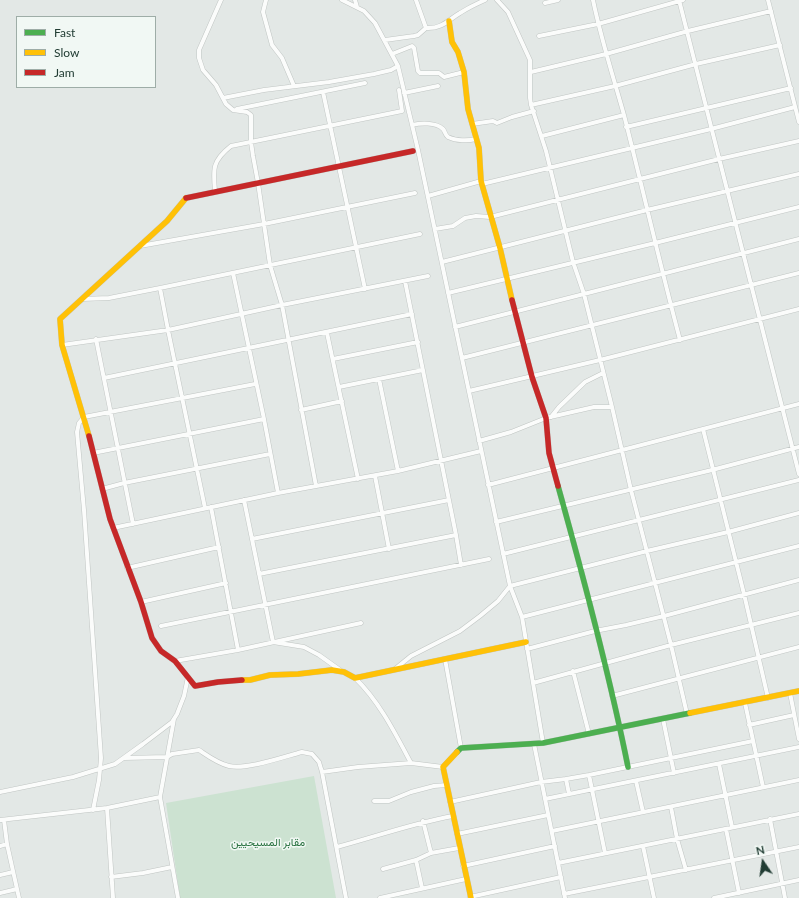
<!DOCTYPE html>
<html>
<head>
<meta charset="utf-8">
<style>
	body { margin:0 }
	#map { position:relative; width:799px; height:898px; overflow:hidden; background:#e3e8e6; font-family:Lato,sans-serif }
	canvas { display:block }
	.legend { position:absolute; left:16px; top:16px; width:140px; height:72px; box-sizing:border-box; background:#f1f8f4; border:1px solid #9eada7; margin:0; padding:5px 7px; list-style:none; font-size:12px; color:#213c33 }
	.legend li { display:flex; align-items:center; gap:8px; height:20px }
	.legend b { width:20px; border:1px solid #9eada7 }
	.north { position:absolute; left:743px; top:842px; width:40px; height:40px; -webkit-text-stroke:3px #f1f8f4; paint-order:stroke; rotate:347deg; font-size:11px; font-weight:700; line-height:16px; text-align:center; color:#213c33 }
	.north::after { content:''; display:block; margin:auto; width:14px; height:18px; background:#213c33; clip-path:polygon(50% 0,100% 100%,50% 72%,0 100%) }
</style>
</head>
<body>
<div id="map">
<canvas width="799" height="898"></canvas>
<ul class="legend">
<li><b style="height:5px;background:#4caf50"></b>Fast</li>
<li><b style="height:5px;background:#ffc107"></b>Slow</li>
<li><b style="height:5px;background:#c62828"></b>Jam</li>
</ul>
<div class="north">N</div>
</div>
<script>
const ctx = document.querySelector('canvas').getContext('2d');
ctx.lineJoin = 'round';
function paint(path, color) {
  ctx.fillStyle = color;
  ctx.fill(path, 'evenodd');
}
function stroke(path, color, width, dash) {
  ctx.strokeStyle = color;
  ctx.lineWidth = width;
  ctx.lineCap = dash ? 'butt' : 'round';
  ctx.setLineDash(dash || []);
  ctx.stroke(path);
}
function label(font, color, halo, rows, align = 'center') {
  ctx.font = font + ' Lato,Vazirmatn,sans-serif';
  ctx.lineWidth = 3;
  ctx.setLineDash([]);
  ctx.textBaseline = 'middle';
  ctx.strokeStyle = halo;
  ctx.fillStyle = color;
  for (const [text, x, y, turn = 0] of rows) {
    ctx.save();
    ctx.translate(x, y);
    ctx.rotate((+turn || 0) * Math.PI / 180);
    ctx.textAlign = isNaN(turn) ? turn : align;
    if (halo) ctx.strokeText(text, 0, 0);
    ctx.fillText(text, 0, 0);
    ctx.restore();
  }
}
paint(new Path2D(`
	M314,776l22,122h-156l-14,-95z`), '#cce2d1');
const street = new Path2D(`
	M221,0l-22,50v8l4,12 13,15 10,19 7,6 14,2 4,3v27l2,14 5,27 12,82 12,40 34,181
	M266,0l-3,12 9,33 10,13 12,28
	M342,0l22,11 11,12 23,43 20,84 92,436 12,31 21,126
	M355,0l2,7
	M416,0l10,28c16,1 22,-8 34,-15 8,-5 16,-9 25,-13
	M497,0l11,12 22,48v38l1,7 15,46 27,111 11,32 28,113 19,83 40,155 16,69
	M593,0c8,39 20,76 31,115 19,75 36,150 56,225
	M679,0l120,474
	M768,0l31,122
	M545,3l13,-3
	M539,36l59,-12 85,-24
	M385,40l29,-4 4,-1 8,-7
	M392,54l20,-8 2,2 4,23 2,2h19l5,4 20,-5
	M531,72l75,-18 82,-23 83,-20
	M323,92l42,197
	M404,93l34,-7
	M223,98l41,-8 65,-8 45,-8 17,-4 7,-4
	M531,105l84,-19 81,-22 84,-19
	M237,109l128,-26
	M472,124l21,-3 4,2 15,-6 22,-6
	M412,125c8,-2 24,-3 31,4 2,2 2,6 5,8 8,4 20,4 28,2
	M626,127l165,-39
	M542,136l82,-21
	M482,184l229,-55 84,-22
	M215,191c-2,-22 -3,-30 16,-45l171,-35 -3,-21
	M428,196l53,-15
	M435,229l18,-3 12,-8 11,-2 14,1 229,-58 80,-18
	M140,246l124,-22 151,-31
	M442,262l205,-52 152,-36
	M233,273l31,146 14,74
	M405,281l51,254 5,30
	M160,288l8,42 37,178
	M448,293l207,-50 144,-36
	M82,299l27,-1 51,-10 260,-54
	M455,327l344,-88
	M327,333l31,146
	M96,339l37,185
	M62,345l106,-15 114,-25 146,-29
	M462,358l337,-85
	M333,359l85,-17
	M104,378l308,-64
	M379,379l19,92
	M339,387l84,-17
	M469,391l131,-31 199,-51
	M301,410l41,-9
	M551,417l8,-10 26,-25 18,-9
	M703,429l41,165 24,104
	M479,441l32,-9 35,-14 48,-11h18
	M93,453l171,-34
	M375,476l14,73
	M488,485l311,-81
	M102,489l22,-6 146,-29
	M244,500l29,142 31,5 15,8 21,15
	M211,507l27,143
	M496,522l216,-52 87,-23
	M113,528l165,-35 120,-22 83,-20
	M252,539l197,-39
	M503,554l296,-74
	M127,568l92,-21
	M259,574l197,-39
	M141,602l85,-19
	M522,617l277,-71
	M161,626l328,-67
	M527,649l68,-18 31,-6 38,-9 135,-36
	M445,659l16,89
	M175,661l63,-11 123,-27
	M395,669l16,-13 49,-25 20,-15 18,-15 12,-15 137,-35 81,-19 71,-19
	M573,671l16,63
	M355,678c24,23 40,55 56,85
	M533,683l138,-38 128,-32
	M790,693l9,46
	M612,696l187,-49
	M745,703l18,84
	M174,719l-14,78 18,101
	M663,719l11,54
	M749,725l45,-10
	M534,744l31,154
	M124,758l43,-1 5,-3 27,-4c9,6 18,13 30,16 17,4 54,-9 73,-14l10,2 7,8 3,10 36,-5 53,-4 32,4
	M719,764l13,63
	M322,772l24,126
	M589,775l16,78
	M566,779l3,15
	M636,781l7,31
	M0,792l73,-15 42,-13 28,-20 29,-22 5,-8 7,-18 4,-19
	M545,799l254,-52
	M374,801h15l22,-9 23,-6 13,-1
	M450,802l91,-20 25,-3 23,-4 164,-34
	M671,807l6,32 9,31
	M107,808l6,90
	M93,810l6,-30 2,-22 -17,-248 -7,-78 2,-9 5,-6 171,-33
	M770,819l15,79
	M0,820l107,-12 53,-11
	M4,820l3,24 12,54
	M423,821l8,32
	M726,829l13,64
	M552,831l247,-51
	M457,834l91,-19
	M0,846l7,-2
	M643,846l11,52
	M337,847c38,-10 76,-24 116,-31
	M416,860l6,28
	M558,863l241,-49
	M463,866l92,-20
	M383,869l33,-9 15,-7 28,-5
	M0,875l13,-3
	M111,877l32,-4 29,-6
	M0,893l17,-4
	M564,894l235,-47
	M470,897l91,-20
	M380,898l86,-19
	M714,898l85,-18`);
const fast = new Path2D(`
	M558,486c26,93 51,186 70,281
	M457,752l4,-4 82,-5 147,-30`);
const slow = new Path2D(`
	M449,21l3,21 6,10 6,20 4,37 11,39 2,33 19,67 12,52
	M89,436l-27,-91 -2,-26 107,-98 19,-23
	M242,680h8l20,-5 28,-1 34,-4 12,2 11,6 171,-36
	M690,713l109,-22
	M457,752l-14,15 28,131`);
const jam = new Path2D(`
	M186,198l227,-47
	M512,300l20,77 14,41 3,35 9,33
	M89,436l21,83 31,83 11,36 9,13 14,10 20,25 23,-4 24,-2`);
stroke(street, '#c0c5c3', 5);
stroke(fast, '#bfc6c3', 6);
stroke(slow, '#bfc6c3', 6);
stroke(jam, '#bfc6c3', 6);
stroke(street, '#fbfcfb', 4);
stroke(fast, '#4caf50', 5.5);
stroke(slow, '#ffc107', 5.5);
stroke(jam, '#c62828', 5.5);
label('11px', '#2b7342', '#f1f8f4', [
	["مقابر المسيحيين",268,842]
]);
</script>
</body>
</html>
